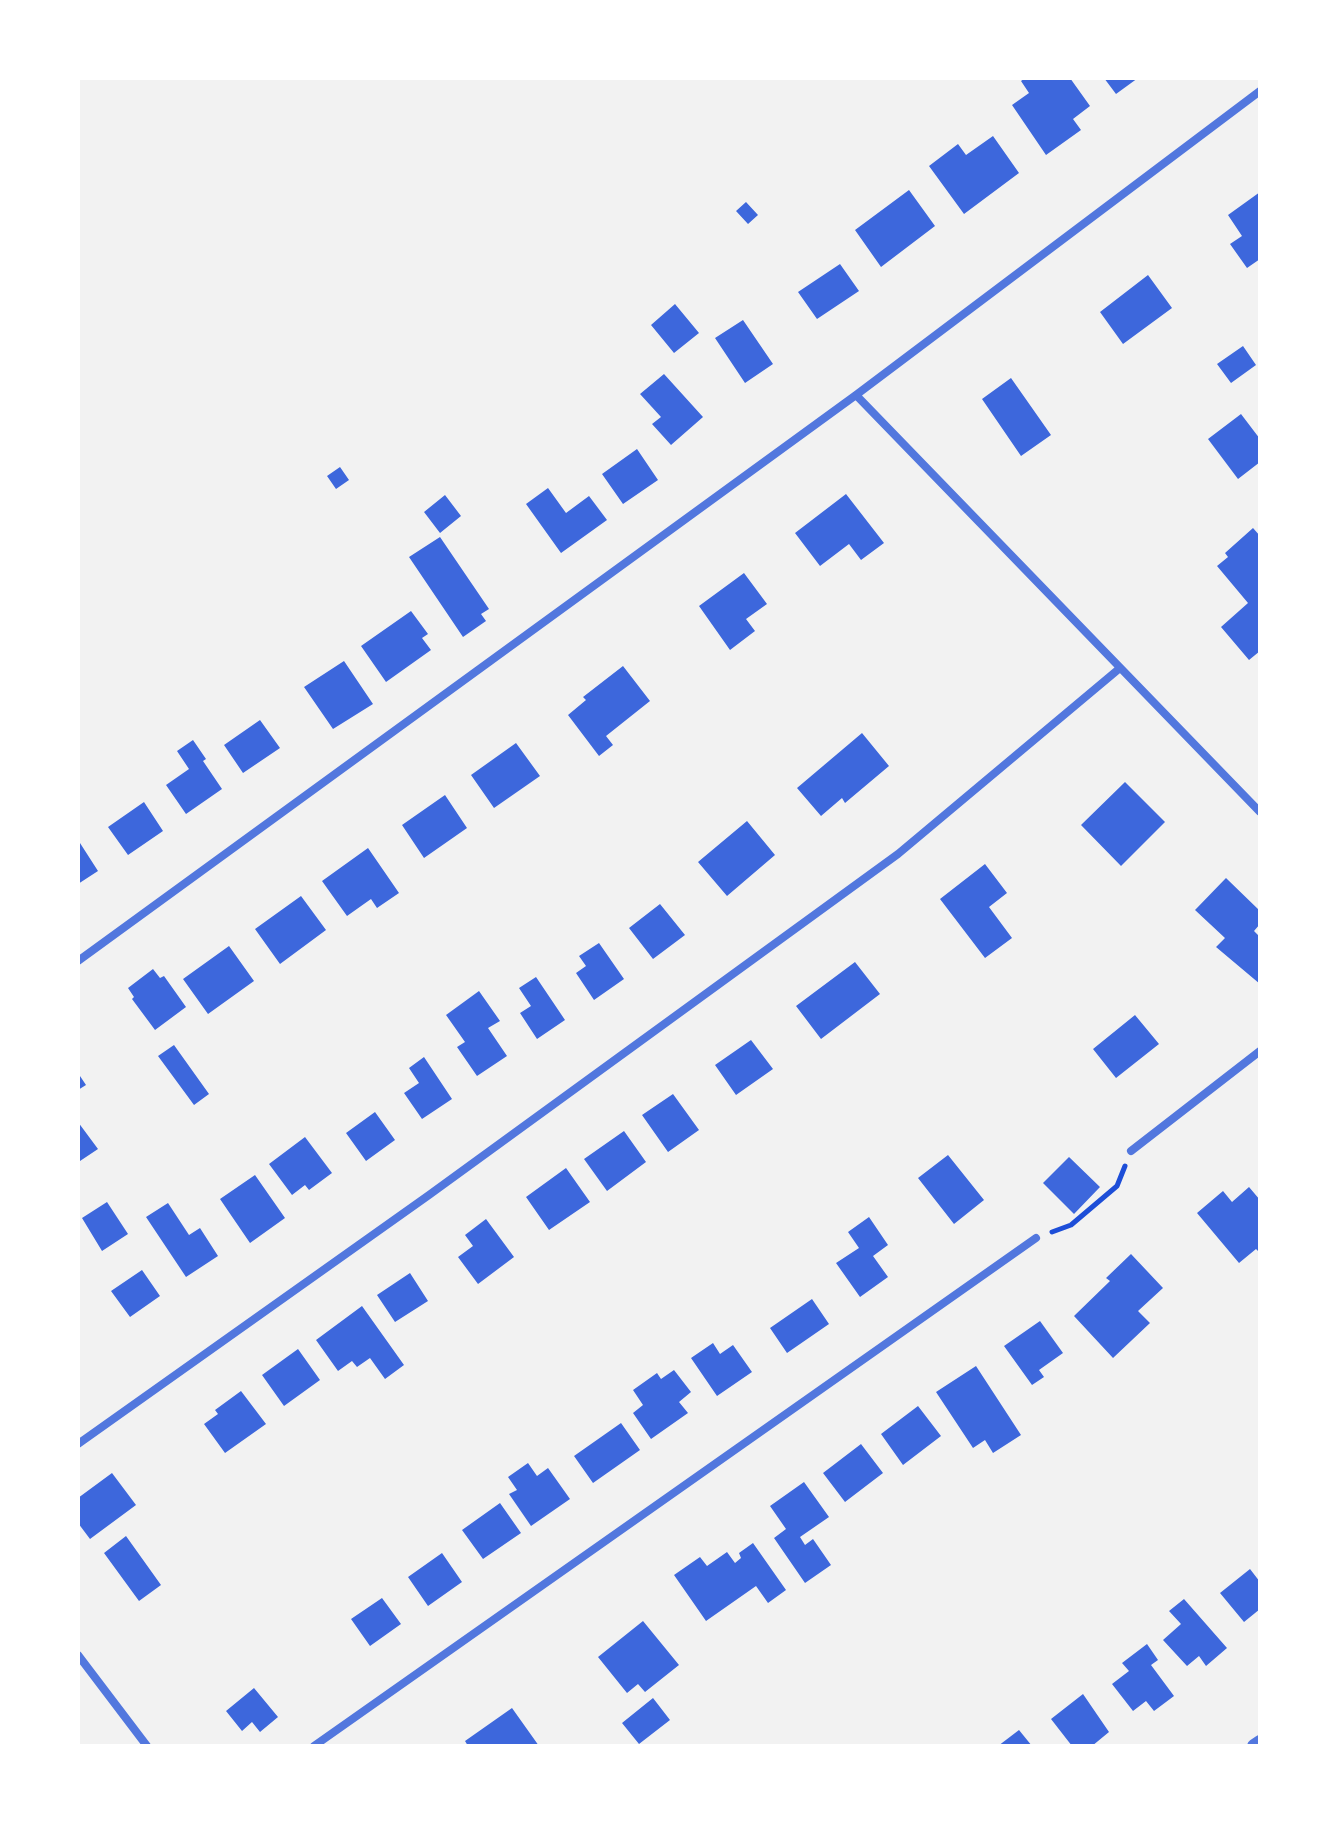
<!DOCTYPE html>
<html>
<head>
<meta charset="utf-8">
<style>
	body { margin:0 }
	#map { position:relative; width:1338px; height:1824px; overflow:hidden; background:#f2f2f2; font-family:"IBM Plex Sans",sans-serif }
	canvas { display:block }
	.frame { position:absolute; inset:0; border:80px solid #fff; pointer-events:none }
</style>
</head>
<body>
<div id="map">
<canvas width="1338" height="1824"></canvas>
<div class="frame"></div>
</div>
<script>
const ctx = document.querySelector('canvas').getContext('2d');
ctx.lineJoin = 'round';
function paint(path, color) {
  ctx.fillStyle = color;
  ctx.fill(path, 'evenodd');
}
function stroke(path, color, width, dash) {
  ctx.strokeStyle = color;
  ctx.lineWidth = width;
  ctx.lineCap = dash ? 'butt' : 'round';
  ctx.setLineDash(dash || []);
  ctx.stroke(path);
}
paint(new Path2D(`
	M1025,78h45l20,28 -17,13 8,11 -35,25 -34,-50 17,-12 -8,-12z
	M1104,78h34l-22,16z
	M993,136l26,37 -55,41 -35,-48 29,-22 8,11z
	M909,190l26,36 -54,41 -26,-37z
	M1260,192v67l-13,9 -17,-24 12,-8 -14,-21z
	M746,202l12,13 -10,9 -12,-13z
	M840,264l19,27 -42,28 -19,-27z
	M1148,275l24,33 -49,36 -23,-32z
	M675,304l24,29 -25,20 -23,-28z
	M743,320l30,44 -28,19 -30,-45z
	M1243,346l13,19 -25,18 -14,-19z
	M664,374l39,43 -32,28 -19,-21 9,-7 -21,-23z
	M1011,378l40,57 -30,21 -39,-57z
	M1241,414l19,25v23l-22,17 -30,-40z
	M637,449l21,31 -35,24 -21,-30z
	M340,467l9,13 -13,9 -9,-13z
	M548,488l18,25 23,-17 18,24 -46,33 -35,-49z
	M846,494l38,49 -23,17 -12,-16 -29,22 -25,-33z
	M445,495l16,21 -21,17 -16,-21z
	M1253,528l7,8v115l-11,9 -28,-33 27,-24 -31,-37 11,-9 -3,-4z
	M440,537l49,72 -8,5 5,7 -23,16 -54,-80z
	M744,573l23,31 -21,15 9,12 -25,19 -31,-44z
	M411,611l17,23 -6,4 9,12 -45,32 -25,-36z
	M344,661l29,43 -40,25 -29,-42z
	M623,666l27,35 -44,35 7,9 -14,11 -31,-41 18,-15 -3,-3z
	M260,720l20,28 -37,25 -19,-28z
	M862,733l27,33 -44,37 -3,-5 -21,18 -24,-28z
	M193,740l13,19 -3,2 19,28 -36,25 -20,-29 23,-16 -12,-18z
	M516,743l24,33 -46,32 -23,-33z
	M1125,782l40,40 -44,44 -40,-41z
	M445,795l22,33 -43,30 -22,-33z
	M144,802l19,29 -35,24 -20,-28z
	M747,821l28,34 -48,41 -29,-34z
	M80,843l18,28 -20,13v-39z
	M368,848l31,45 -22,15 -6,-9 -24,17 -25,-35z
	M985,864l22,29 -18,14 23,31 -27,20 -45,-59z
	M1226,878l34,33v13l-6,7 6,6v47l-44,-37 9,-9 -30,-28z
	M301,896l25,34 -46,34 -25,-35z
	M660,904l25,31 -32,24 -24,-31z
	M599,943l25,36 -30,21 -18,-27 10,-7 -7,-10z
	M229,946l25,35 -46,33 -25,-35z
	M855,962l25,32 -59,45 -25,-33z
	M153,969l7,9 4,-2 22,31 -31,23 -23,-31 2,-2 -6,-9z
	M536,977l29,43 -28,19 -17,-26 11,-7 -12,-18z
	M479,991l21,30 -12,7 19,28 -30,20 -20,-29 8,-5 -19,-27z
	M1135,1015l24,29 -43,34 -23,-29z
	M751,1040l22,29 -37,26 -21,-30z
	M174,1045l35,49 -15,11 -36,-49z
	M424,1057l28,42 -30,20 -18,-26 15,-10 -10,-15z
	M78,1073l8,12 -8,5z
	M673,1094l26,36 -31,22 -26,-37z
	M375,1112l20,28 -29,21 -20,-28z
	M78,1122l20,27 -18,12 -2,-3z
	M624,1131l22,31 -39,29 -23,-32z
	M305,1137l27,36 -23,17 -4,-5 -13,10 -23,-31z
	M948,1155l36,45 -30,24 -36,-46z
	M1069,1157l31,30 -26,27 -31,-31z
	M566,1168l24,34 -41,28 -23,-33z
	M255,1175l30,43 -35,25 -30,-44z
	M1249,1187l11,13v53l-4,-4 -17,14 -42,-50 26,-22 9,11z
	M107,1202l21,32 -26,17 -20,-33z
	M168,1203l21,32 11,-7 18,28 -32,21 -40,-60z
	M869,1217l19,28 -15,11 15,21 -28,20 -24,-34 23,-15 -11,-16z
	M486,1219l28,38 -36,27 -20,-27 15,-11 -8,-11z
	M1131,1254l32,34 -25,23 12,12 -37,35 -39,-42 36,-35 -4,-3z
	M142,1270l18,26 -30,21 -19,-26z
	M410,1273l18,28 -33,21 -18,-27z
	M812,1299l17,25 -42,29 -17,-25z
	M362,1306l42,59 -19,14 -15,-21 -13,9 -5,-6 -14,10 -22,-31z
	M1040,1321l23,32 -24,17 5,7 -12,8 -28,-39z
	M713,1343l7,11 13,-9 19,27 -35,24 -26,-38z
	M298,1349l22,31 -36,26 -22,-31z
	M976,1366l45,69 -28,18 -8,-13 -12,8 -37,-56z
	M674,1370l17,22 -12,10 9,11 -37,26 -18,-26 10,-8 -10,-15 24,-17 4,6z
	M241,1391l25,33 -41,29 -21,-29 14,-10 -3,-4z
	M918,1406l23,30 -38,29 -22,-31z
	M621,1423l19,27 -47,33 -19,-27z
	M861,1444l22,29 -38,29 -22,-29z
	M528,1463l9,13 11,-8 22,31 -39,27 -22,-32 8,-4 -9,-13z
	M112,1473l24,32 -46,34 -12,-16v-25z
	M804,1482l25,35 -29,20 5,8 8,-6 18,26 -26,18 -31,-45 12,-9 -16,-23z
	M500,1503l21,30 -38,26 -21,-29z
	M126,1536l35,49 -22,16 -35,-48z
	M753,1543l33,47 -18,13 -12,-17 -50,35 -32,-46 26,-18 7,9 20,-14 8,11 6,-5 -2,-5z
	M442,1553l20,29 -34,24 -20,-29z
	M1250,1569l10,13v27l-16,13 -24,-29z
	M382,1598l19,26 -31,22 -19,-27z
	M1184,1599l43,49 -21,18 -7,-10 -12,10 -24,-26 18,-16 -12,-13z
	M643,1621l36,44 -34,27 -7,-8 -11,9 -29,-36z
	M1147,1644l11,16 -7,5 23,31 -20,15 -8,-10 -13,10 -21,-27 17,-13 -7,-8z
	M254,1688l24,29 -18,15 -8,-10 -10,9 -16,-20z
	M1083,1694l26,38 -17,14h-20l-21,-27z
	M653,1698l17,22 -31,24 -17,-21z
	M512,1708l27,38h-71l-3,-5z
	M1019,1730l13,16h-34z`), '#3d67dc');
stroke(new Path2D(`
	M1052,1232l19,-7 46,-39 8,-20`), '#1d4ed8', 5);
stroke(new Path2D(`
	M856,395l404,417
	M78,961l778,-566 404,-304
	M1131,1151l129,-100
	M78,1444l351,-249 469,-341 222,-186
	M78,1655l69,91
	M314,1746l722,-508`), '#5277de', 8);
stroke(new Path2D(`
	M1254,1746l6,-4`), '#5277de', 14);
</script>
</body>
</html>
